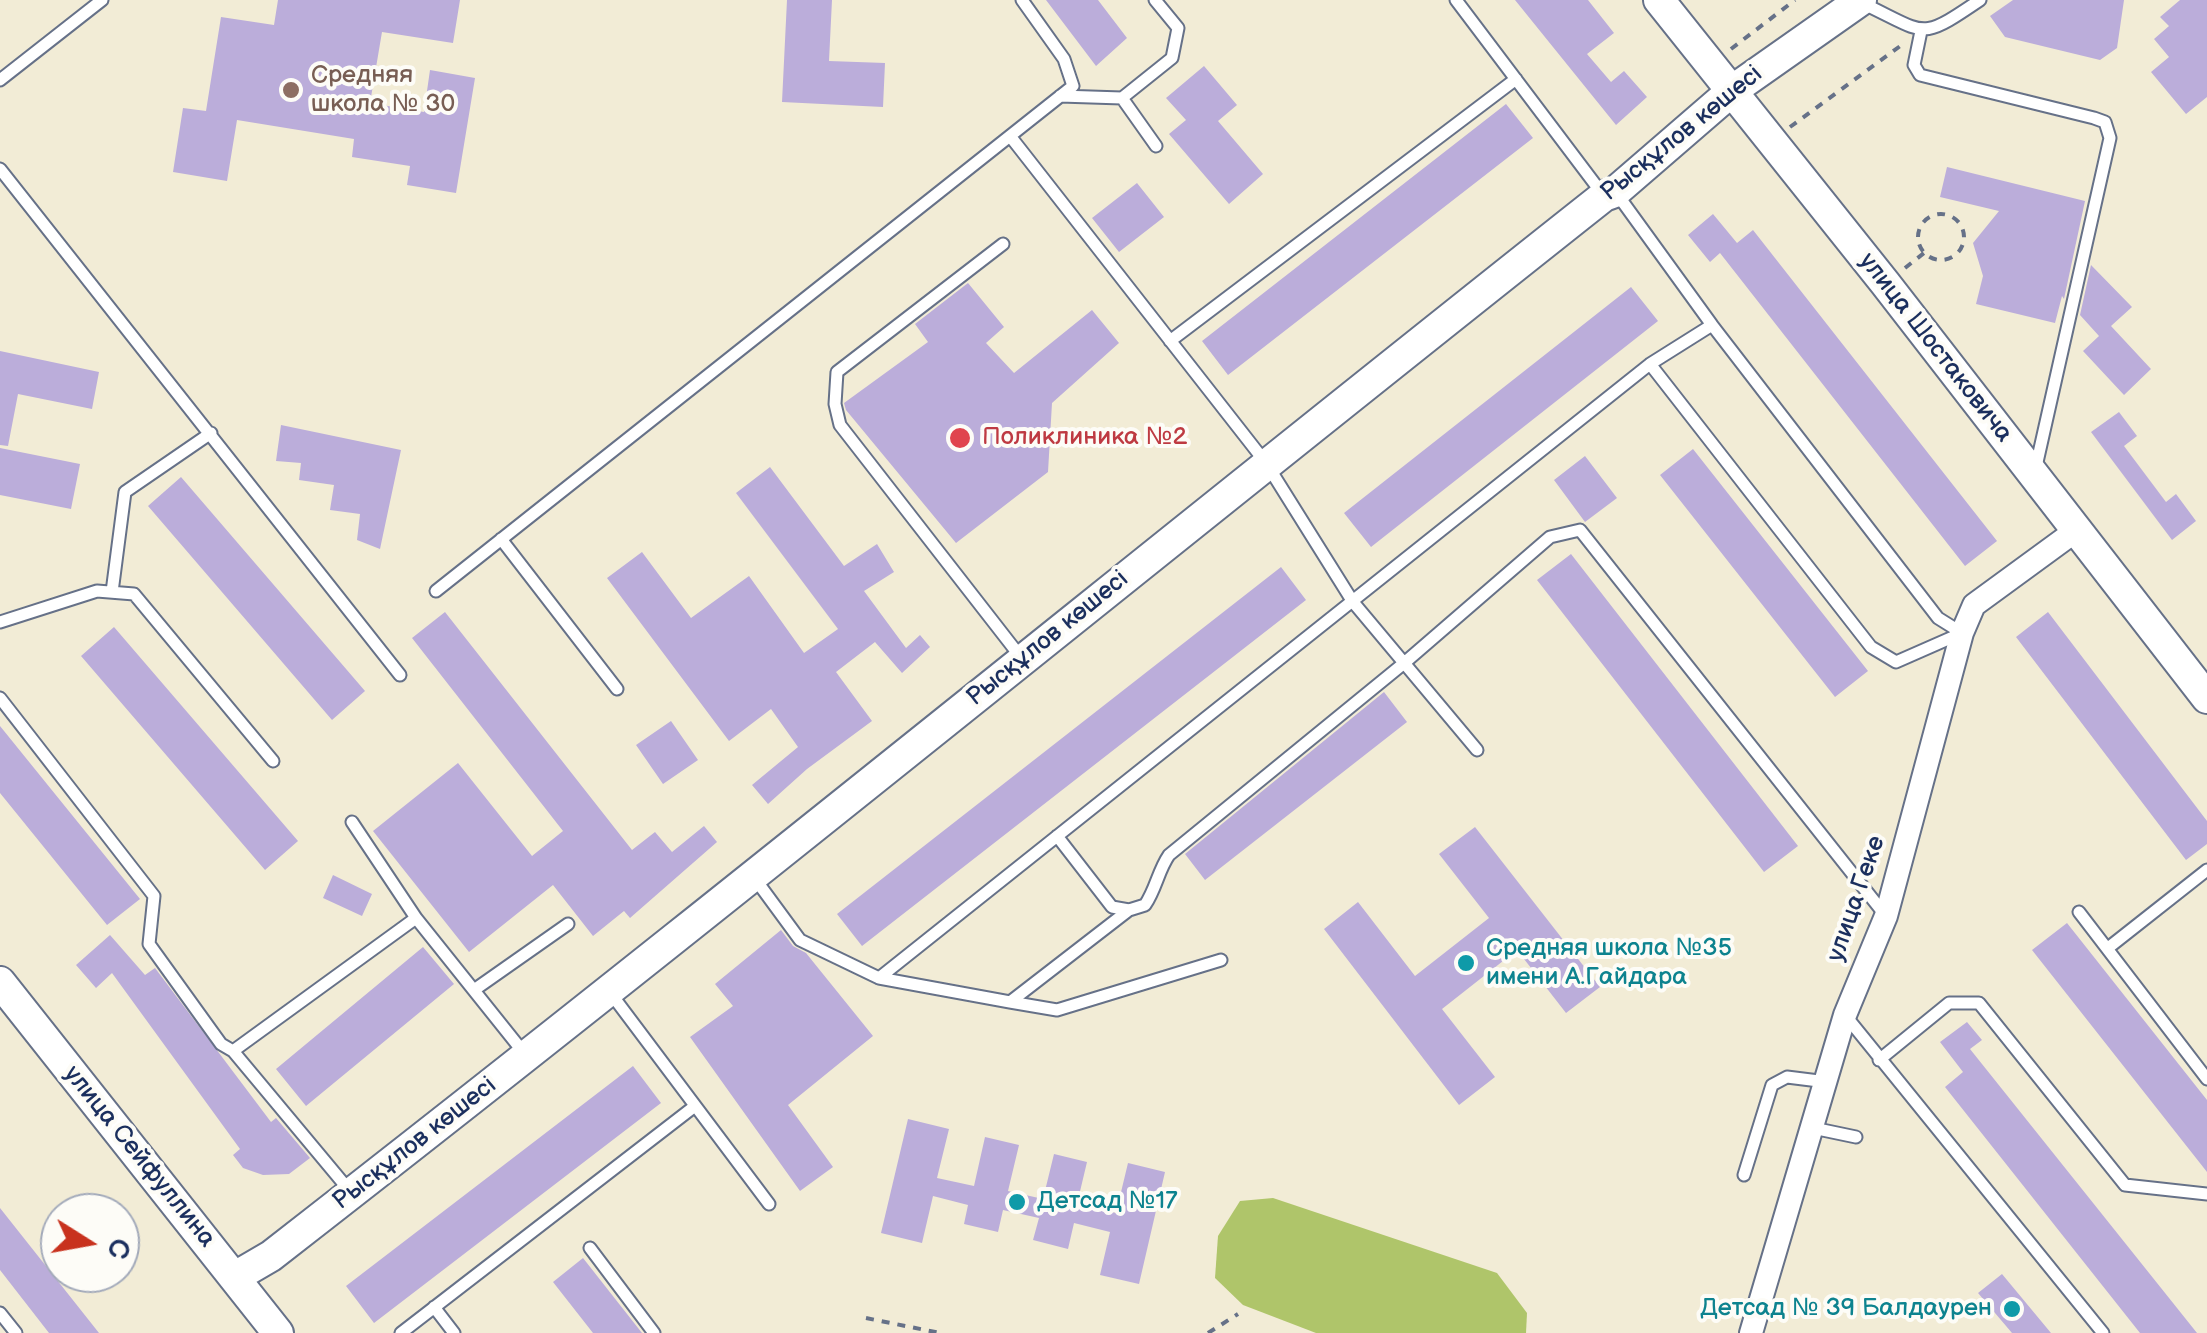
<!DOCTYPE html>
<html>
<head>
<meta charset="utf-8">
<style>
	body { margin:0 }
	#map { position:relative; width:2207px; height:1333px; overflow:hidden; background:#f2ecd6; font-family:"Balsamiq Sans",sans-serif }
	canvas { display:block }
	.north { position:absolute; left:40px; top:1193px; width:100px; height:100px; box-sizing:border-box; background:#fdfcf7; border:2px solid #a3aaba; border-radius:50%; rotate:101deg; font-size:28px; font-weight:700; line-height:40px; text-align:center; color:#1b2f5e }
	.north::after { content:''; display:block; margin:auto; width:35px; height:45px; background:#c8321e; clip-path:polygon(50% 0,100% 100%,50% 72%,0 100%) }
</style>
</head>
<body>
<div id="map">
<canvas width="2207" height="1333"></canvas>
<div class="north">С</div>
</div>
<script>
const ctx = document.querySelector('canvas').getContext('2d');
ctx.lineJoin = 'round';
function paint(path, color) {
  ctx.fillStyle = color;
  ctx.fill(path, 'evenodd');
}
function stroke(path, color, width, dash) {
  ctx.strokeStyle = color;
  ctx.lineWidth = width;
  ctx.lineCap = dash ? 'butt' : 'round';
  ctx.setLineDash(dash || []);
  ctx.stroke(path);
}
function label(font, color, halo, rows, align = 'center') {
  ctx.font = font + ' "Balsamiq Sans",sans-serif';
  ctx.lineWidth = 8;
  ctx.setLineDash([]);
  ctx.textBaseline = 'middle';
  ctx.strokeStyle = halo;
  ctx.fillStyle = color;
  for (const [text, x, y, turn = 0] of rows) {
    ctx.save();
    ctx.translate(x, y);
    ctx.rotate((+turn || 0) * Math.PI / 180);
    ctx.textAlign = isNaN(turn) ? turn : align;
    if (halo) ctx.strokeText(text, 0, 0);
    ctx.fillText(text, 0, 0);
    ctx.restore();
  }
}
paint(new Path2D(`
	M1273,1198l224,75 30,40 -1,20h-210l-73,-28 -28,-27 3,-42 22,-35z`), '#afc56a');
paint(new Path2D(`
	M278,0h182l-7,43 -71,-11 -12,71 54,9 6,-42 45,8 -19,115 -49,-8 3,-19 -58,-9 2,-18 -117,-19 -10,61 -54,-9 10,-64 23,3 15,-94 53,8z
	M787,0h45l-3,61 56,2 -2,44 -101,-5z
	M1046,0h52l29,38 -31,28z
	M1515,0h73l26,33 -27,21 24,28 13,-11 23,26 -31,28z
	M2013,0h111l-7,48 -17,12 -95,-23 -15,-21z
	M2180,0h27v97l-21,17 -35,-42 18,-15 -15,-18 15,-13 -9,-9z
	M1204,66l33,39 -19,16 45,53 -34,30 -60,-70 17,-14 -20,-22z
	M1506,104l27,34 -305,237 -26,-34z
	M1947,167l138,34 -21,98 -2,-3 -7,27 -79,-19 7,-28 -10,-33 26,-32 -59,-14z
	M1137,183l27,34 -45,35 -27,-34z
	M1713,214l24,29 16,-13 244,311 -32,25 -245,-313 -10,9 -22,-27z
	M2091,265l41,42 -21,19 40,43 -27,26 -41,-44 16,-15 -19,-21z
	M968,283l36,44 -18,16 28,30 78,-63 27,33 -67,60 -4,69 -92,71 -110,-133 -2,-7 84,-61 -13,-18z
	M1631,287l27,34 -287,226 -27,-34z
	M0,351l99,21 -7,37 -74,-15 -10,52 -8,-1z
	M2119,412l18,24 -13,10 42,56 10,-8 20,27 -24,19 -81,-108z
	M281,425l120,25 -21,99 -23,-9 3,-26 -30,-4 4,-25 -35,-5 2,-17 -25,-2z
	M0,448l80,16 -9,45 -71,-14z
	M1693,449l175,222 -33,26 -175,-222z
	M1585,456l32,42 -32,24 -31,-42z
	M770,467l74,99 33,-22 17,28 -30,19 42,57 14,-13 10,12 -28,26 -27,-31 -39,30 36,49 -65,48 -39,35 -16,-19 46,-38 -27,-38 -42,32 -122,-163 35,-26 49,66 58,-42 55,77 34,-24 -102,-136z
	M181,477l184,214 -33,29 -184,-214z
	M1571,554l227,292 -34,26 -227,-292z
	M1281,567l25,33 -444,346 -25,-32z
	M445,612l187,238 23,-18 17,20 32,-26 13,16 -87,76 -6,-7 -31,25 -40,-51 -84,67 -96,-121 85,-68 74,93 31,-25 -151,-193z
	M2048,612l159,209v23l-21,16 -170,-223z
	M114,627l184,214 -33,29 -184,-214z
	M1384,692l23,30 -202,158 -20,-26z
	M671,721l27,39 -35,24 -27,-39z
	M0,726l140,173 -33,26 -107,-132z
	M1475,827l125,160 -34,26 -49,-63 -75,59 53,68 -36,28 -135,-176 34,-27 57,74 74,-58 -50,-64z
	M333,875l39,19 -10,22 -39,-18z
	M2067,923l140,177v72l-175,-222z
	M781,930l12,16 13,7 67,83 -85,69 45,62 -33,24 -110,-154 43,-31 -18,-22z
	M110,935l35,40 10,-7 116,154 5,-4 34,40 -21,16 -26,1 -20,-7 -10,-13 7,-6 -128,-176 -16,15 -20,-23z
	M423,947l31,37 -148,122 -30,-37z
	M1967,1022l15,18 -12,9 227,284h-57l-195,-246 18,-15 -23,-30z
	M633,1066l28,37 -287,220 -28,-37z
	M908,1119l41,10 -12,49 37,8 11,-49 34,8 -11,46 35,8 11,-45 33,8 -10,42 39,9 12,-50 37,9 -26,112 -39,-9 10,-43 -36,-9 -6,26 -35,-9 6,-22 -36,-8 -5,22 -34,-8 4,-19 -35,-9 -11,47 -41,-10z
	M0,1208l99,125h-50l-49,-63z
	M583,1258l59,75h-49l-40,-51z
	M2002,1274l49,59h-39l-34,-40z`), '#bbadda');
const service = new Path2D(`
	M1456,0l148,196
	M1862,3c66,31 56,39 118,-3
	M1921,31l-7,34 6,10 174,43 11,4 5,16 -75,333
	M0,80l102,-80
	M1060,96l62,2 34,48
	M1122,98l50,-40 6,-30 -23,-28
	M1010,136l256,327 87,139 124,148
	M0,169l400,506
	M1617,194l95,131 226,293 24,15 -66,29 -25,-15 -221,-283
	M1003,244l-166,128 -2,32 5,21 183,235
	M1170,341l346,-262
	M501,539l116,150
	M436,591l637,-505 -9,-27 -42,-59
	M112,592l13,-100 86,-59
	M0,622l97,-31 37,3 139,167
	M0,698l154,198 -5,48 72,100 12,7 183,-133 108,135
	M352,822l64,96
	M1057,836l55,71 17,3 16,-5c11,-16 13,-34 24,-50l234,-191 147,-127 30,-7 306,386
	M753,876l47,64 79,38 131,24 47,8 164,-50
	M2079,912l128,167
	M2108,948l99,-78
	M879,978l771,-614 62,-39
	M474,990l94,-66
	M609,991l160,213
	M1010,1002l119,-92
	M1845,1015l258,318
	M233,1051l116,139
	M1879,1060l70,-57h30l146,182 82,9
	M1813,1128l43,9
	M1744,1175l28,-90 15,-8 40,5
	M590,1248l64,85
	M434,1307l20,26
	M0,1313l16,20
	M401,1333l294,-227`);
const minor = new Path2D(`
	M1751,1333l94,-318 41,-99 76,-283 12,-28 104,-76`);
const tertiary = new Path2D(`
	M1659,0l226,283 322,415
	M0,982l278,351
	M235,1277l36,-21c448,-348 888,-708 1333,-1060l11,-4 118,-102 128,-90`);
stroke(service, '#667188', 15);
stroke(minor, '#667188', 26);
stroke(tertiary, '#667188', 34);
stroke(new Path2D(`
	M1731,49l64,-49
	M1790,127l113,-83
	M1918 237a23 23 0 1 1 46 0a23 23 0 1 1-46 0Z
	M1905,268l19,-15
	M866,1318l74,15
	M1208,1333l30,-19`), '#667188', 4, [8, 8]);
stroke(service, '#fff', 11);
stroke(minor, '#fff', 22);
stroke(tertiary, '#fff', 30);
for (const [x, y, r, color] of [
	[291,90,10,"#8d6e63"],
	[960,438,12,"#e0444e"],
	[1466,963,10,"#0f9aa8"],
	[1017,1202,10,"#0f9aa8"],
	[2012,1309,10,"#0f9aa8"]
]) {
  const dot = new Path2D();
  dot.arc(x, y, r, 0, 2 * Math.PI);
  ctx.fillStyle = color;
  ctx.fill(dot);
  stroke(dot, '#fdfcf7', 4);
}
label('25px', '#785e54', '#fdfcf7', [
	["Средняя",311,76],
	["школа № 30",311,105]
], 'left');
label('25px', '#1b2f5e', '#fdfcf7', [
	["Рысқұлов көшесі",1682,134,-39],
	["улица Шостаковича",1935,348,52],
	["Рысқұлов көшесі",1048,639,-39],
	["улица Геке",1857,899,-71],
	["Рысқұлов көшесі",415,1144,-38],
	["улица Сейфуллина",139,1157,51]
]);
label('25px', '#be3a42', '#fdfcf7', [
	["Поликлиника №2",982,438]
], 'left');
label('25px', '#0d838f', '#fdfcf7', [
	["Средняя школа №35",1486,949],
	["имени А.Гайдара",1486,978],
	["Детсад №17",1037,1202],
	["Детсад № 39 Балдаурен",1992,1309,"right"]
], 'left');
</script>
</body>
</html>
